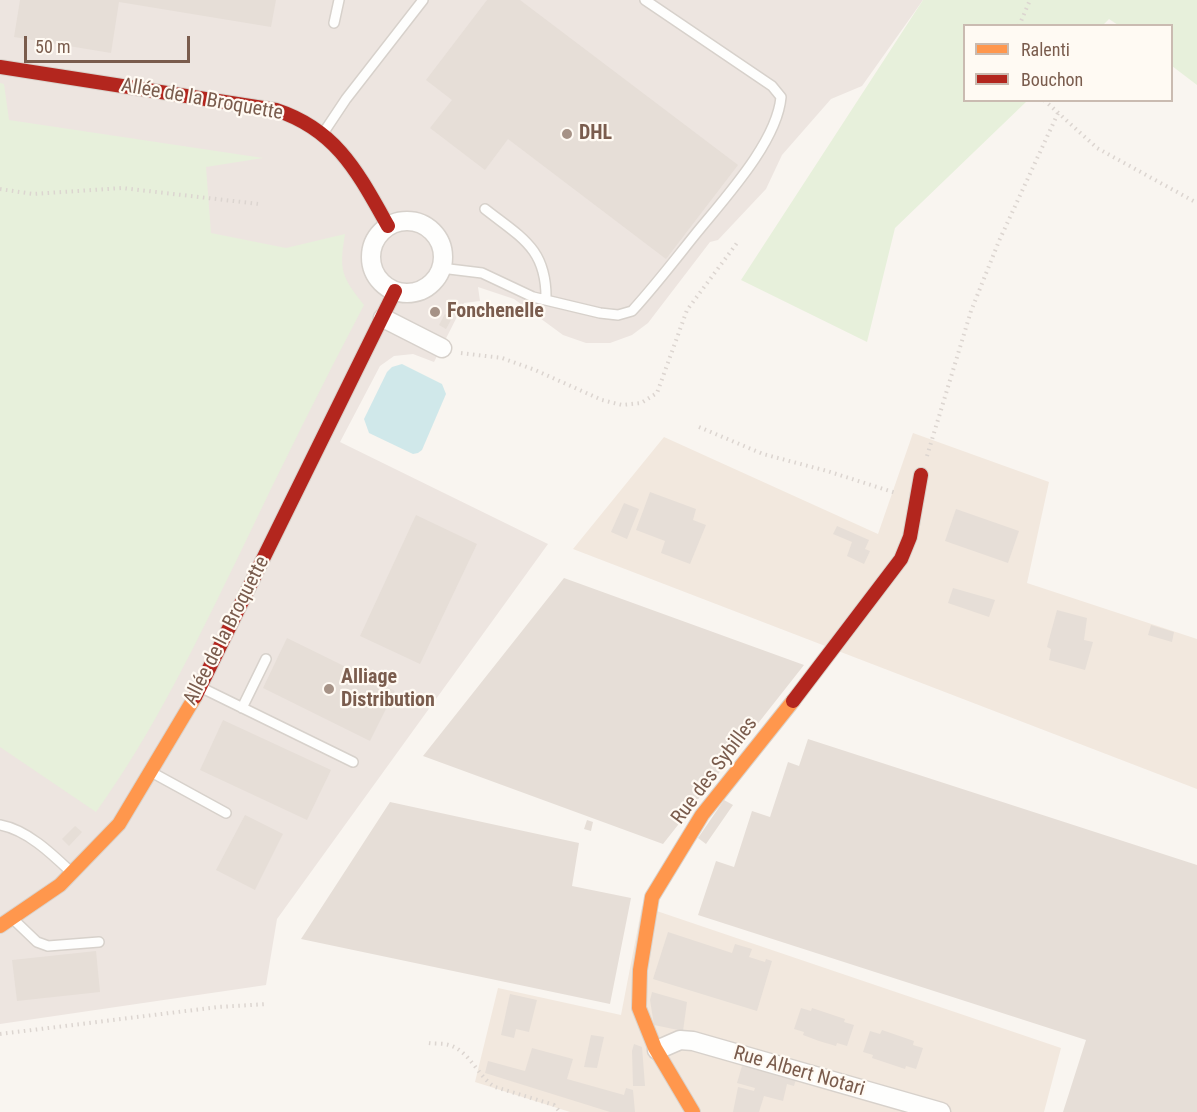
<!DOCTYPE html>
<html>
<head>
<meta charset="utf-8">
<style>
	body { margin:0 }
	#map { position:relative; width:1197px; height:1112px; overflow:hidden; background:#f9f5f0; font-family:"Roboto Condensed",sans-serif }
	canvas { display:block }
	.legend { position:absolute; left:963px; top:24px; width:210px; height:78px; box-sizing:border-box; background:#fffaf3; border:2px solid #cabbb1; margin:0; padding:8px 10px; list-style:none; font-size:18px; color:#7a5c4d }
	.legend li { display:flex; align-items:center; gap:12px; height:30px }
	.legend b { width:30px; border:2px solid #cabbb1 }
	.scale { position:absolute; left:24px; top:36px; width:166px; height:27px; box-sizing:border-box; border:3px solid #7a5c4d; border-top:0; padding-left:8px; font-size:18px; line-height:21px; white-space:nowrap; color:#7a5c4d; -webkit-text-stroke:4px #fffaf3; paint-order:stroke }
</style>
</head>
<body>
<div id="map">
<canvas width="1197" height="1112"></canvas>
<ul class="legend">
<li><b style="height:8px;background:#ff974d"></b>Ralenti</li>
<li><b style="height:8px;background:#b3261e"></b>Bouchon</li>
</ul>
<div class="scale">50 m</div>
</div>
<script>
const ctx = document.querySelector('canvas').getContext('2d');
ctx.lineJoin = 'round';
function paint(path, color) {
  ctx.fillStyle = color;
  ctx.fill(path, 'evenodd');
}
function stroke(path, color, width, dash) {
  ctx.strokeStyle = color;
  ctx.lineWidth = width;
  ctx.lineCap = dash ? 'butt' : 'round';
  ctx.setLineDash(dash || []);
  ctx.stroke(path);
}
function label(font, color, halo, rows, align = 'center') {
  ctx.font = font + ' "Roboto Condensed",sans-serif';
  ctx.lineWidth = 4.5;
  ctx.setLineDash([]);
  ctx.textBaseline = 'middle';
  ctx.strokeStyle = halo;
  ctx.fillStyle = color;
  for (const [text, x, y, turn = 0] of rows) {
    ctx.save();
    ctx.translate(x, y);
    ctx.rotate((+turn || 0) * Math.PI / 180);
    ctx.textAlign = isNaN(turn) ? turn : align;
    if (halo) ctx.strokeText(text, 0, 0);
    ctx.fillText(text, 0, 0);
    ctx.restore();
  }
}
paint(new Path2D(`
	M913,433l136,49 -22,101 170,56v150l-624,-240 91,-112 214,97z
	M642,906l419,142 -17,64h-474l-95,-30 23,-94 123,27z`), '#f2e8de');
paint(new Path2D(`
	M0,0h923l-61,86 -31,13 -49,56 -16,34 -48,51 -8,2 -62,81 -16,12 -22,8h-24l-23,-8 -49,-36 -36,-12 2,14 -16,2 -30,59 -21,-8 -19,2 -14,10 -40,76 208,102 -271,375 -11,66 -266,39z`), '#ede5e0');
paint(new Path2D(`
	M923,0h274v85l-25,-19v-40l-54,-1 -9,-6 -7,7h-138v74l63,1 -132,127 -28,114 -126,-62z
	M0,83l4,1 5,36 254,38 -57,9 5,66 75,15 59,-14c-6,36 -4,42 19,71 -42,80 -83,162 -122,244 -44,90 -87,181 -146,263l-96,-65z`), '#e7f0db');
paint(new Path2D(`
	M402,364l40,20 4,10 -24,56 -4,3 -5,1 -44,-21 -5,-14 23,-47 5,-5z`), '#d0e8ea');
paint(new Path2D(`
	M20,0h256l-5,27 -152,-25 -8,51 -97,-16z
	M487,0h33l218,165 -72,94 -158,-120 -23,31 -55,-42 22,-28 -26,-20z
	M452,301l7,4 -6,11 -7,-4z
	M445,314l7,4 -6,11 -7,-4z
	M650,492l46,17 -3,11 13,5 -16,39 -29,-11 4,-12 -29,-11z
	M624,503l15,6 -12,30 -16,-7z
	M956,509l63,22 -11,32 -63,-22z
	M416,515l61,29 -57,120 -60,-28z
	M837,526l32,14 -4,9 5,2 -6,13 -17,-8 5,-14 -19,-8z
	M564,578l240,87 -141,179 -240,-88z
	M953,588l42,12 -6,17 -41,-14z
	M1057,610l30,8 -3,22 9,2 -8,28 -36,-10 2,-11 -4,-2z
	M1151,625l23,7 -2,10 -24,-7z
	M287,638l108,53 -25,50 -107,-53z
	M223,720l108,50 -24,50 -107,-50z
	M808,739l389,126v247h-134l23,-72 -388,-125 18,-54 18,6 18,-56 18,6 18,-55 11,4z
	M724,800l9,5 -27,39 -8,-6z
	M390,802l189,41 -7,43 59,12 -21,106 -309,-65z
	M245,815l38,19 -28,56 -39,-20z
	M587,820l6,2 -2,9 -7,-2z
	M75,826l7,6 -13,14 -7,-7z
	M668,932l64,21 3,-9 17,5 -3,8 16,5 1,-3 6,2 -15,50 -104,-32z
	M96,951l4,41 -83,9 -5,-41z
	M652,992l35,10 -4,29 -29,-6 -4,-25z
	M510,994l27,6 -8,32 -13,-3 -2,9 -13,-3z
	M801,1008l10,3 1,-3 33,11 -1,3 10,3 -7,21 -10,-3 -1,3 -17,-5 -16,-6 1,-3 -10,-3z
	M882,1030l32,11 -1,4 10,3 -7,21 -10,-3 -1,3 -33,-11 1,-3 -10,-3 7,-21 10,3z
	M591,1035l13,2 -7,31 -13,-1z
	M634,1044l8,3 3,39h-12l-1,-35z
	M532,1048l41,11 -6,20 57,16 2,-7 7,2 2,22h-25l-125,-39 3,-12 37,10z
	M742,1066l54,13 -2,7 -7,-2 -4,17 -19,-5 -5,16h-26l5,-25 16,4 1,-3 -18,-5z`), '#e6ded7');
const lane = new Path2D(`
	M334,23l5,-23
	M324,132l22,-33 77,-99
	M485,209c37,29 62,40 61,91
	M441,268l41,5 51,24 67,16 18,2 14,-4c22,-24 42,-50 62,-75 28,-35 83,-93 87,-139l-9,-11 -127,-86
	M202,688l151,74
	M242,708l24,-49
	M153,773l73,40
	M0,825c27,5 51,28 71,47
	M13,919l24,23 11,4 51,-4`);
const street = new Path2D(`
	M371 257a36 36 0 1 1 72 0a36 36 0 1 1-72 0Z
	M383,318l59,30
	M657,1050l23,-10 13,1 248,71`);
const slow = new Path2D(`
	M0,926l60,-41 59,-61 76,-127
	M693,1112l-38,-64 -16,-40 1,-38 12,-73 50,-82 91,-114`);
const jam = new Path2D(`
	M0,67l276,43c61,20 82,63 112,116
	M195,697l200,-406
	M793,701l108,-142 9,-22 11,-62`);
stroke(lane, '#d7d1cb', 12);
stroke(street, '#d7d1cb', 21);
stroke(slow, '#d9d2cb', 16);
stroke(jam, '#d9d2cb', 16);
stroke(new Path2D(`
	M1019,26l11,-26
	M1044,100l53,48 100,55
	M0,189l33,5 89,-6 137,16
	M461,353l41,5 33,12 67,30 20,5 19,-2 16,-10 30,-83 50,-67
	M699,427l64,27 64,17 69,22
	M927,456l44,-145 28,-70 59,-128
	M0,1034l218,-27 49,-3
	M429,1043c6,1 14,0 20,2 21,6 29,32 46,42l59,18 6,7`), '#dcd5d0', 4, [1.5, 4.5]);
stroke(lane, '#fefefd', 9);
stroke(street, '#fefefd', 18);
stroke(slow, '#ff974d', 14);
stroke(jam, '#b3261e', 14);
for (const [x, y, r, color] of [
	[567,134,6,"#a69286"],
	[435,312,6,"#a69286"],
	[329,689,6,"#a69286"]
]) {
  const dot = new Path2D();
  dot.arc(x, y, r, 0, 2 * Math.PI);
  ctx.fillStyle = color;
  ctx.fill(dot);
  stroke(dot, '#fffaf3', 2);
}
label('20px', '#7a5c4d', '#fffaf3', [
	["Allée de la Broquette",202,100,10],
	["Allée de la Broquette",227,631,-63],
	["Rue des Sybilles",715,771,-53],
	["Rue Albert Notari",799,1072,16]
]);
label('bold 20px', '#7a5c4d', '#fffaf3', [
	["DHL",579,134],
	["Fonchenelle",447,312],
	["Alliage",341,678],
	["Distribution",341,701]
], 'left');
</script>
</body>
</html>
